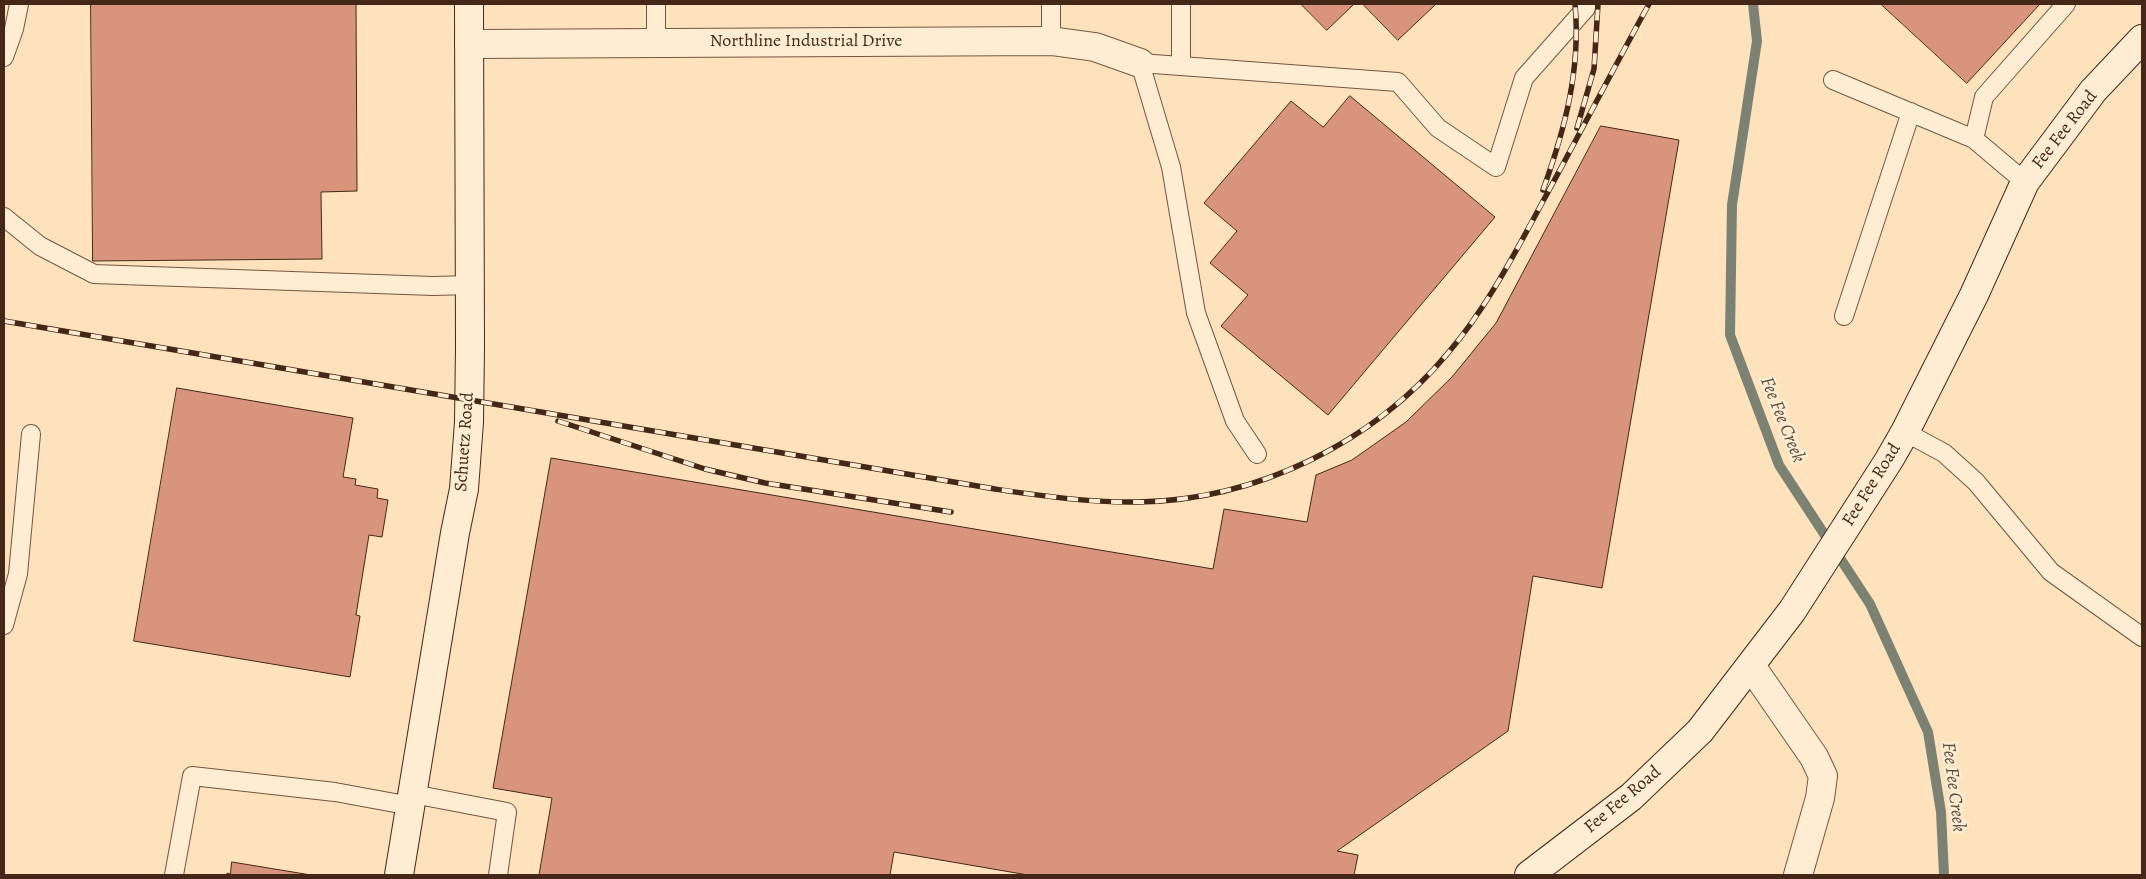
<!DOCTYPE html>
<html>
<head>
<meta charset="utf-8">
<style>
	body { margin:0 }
	#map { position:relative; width:2146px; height:879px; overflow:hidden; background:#fee2bc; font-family:Alegreya,serif }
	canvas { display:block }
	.frame { position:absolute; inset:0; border:5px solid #452717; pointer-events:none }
</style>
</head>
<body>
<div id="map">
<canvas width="2146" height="879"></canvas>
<div class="frame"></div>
</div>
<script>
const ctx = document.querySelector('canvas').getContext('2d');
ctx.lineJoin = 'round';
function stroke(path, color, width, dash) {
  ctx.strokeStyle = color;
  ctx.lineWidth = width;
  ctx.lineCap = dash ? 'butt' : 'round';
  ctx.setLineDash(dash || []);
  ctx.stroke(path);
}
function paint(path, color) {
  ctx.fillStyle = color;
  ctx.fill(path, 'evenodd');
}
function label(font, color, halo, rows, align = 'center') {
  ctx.font = font + ' Alegreya,serif';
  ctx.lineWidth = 5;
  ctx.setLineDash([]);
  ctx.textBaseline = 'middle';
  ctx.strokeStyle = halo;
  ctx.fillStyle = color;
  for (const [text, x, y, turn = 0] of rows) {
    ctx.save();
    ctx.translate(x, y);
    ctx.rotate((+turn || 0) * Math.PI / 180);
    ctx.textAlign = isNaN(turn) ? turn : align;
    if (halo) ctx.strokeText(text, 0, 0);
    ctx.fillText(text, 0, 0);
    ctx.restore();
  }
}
stroke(new Path2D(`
	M1753,4l4,37 -25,164 -2,130 49,130 91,139 58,128 13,80 3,63`), '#7c8273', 10);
const building = new Path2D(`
	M91,4h265l1,187 -36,1 1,67 -229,2z
	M1301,4h53l-27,26z
	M1363,4h73l-38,36z
	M1881,4h159l-73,79z
	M1350,96l145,121 -167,198 -107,-89 27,-31 -38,-32 27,-32 -33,-28 87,-102 32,26z
	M1601,126l78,14 -77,448 -69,-12 -25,155 -171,120 21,4 -4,20h-326l-134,-23 -4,23h-351l13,-77 -59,-10 58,-330 662,111 11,-60 83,13 9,-47 36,-15 54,-38 46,-45 44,-54z
	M177,388l176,30 -10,59 13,2 -1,6 23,4 -1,9 11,2 -6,37 -13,-2 -13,80 4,1 -10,61 -216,-36z
	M232,862l79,13h-84v-2l3,1z`);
paint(building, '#d9957b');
stroke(building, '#452717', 1);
const lane = new Path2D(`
	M656,4v39
	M1051,4v37
	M4,57l10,-28 5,-25
	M1181,66v-62
	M1833,80l141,59 51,43
	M1974,139l10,-42 82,-93
	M4,217l36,29 54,28 339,12 37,-1
	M1844,316l67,-204
	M1905,432l39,21 32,29 75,90 91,65
	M1257,454l-22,-33 -39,-108 -25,-146 -31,-104 258,19 40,46 58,39 28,-89 62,-70v-4
	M4,625l14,-51 13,-140
	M413,794l94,18 -9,63
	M174,875l18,-99 143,16 76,14`);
const street = new Path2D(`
	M469,44l582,-3 44,6 45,16
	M1751,666l63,91 9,19 -3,22 -22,77`);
const secondary = new Path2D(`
	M399,875l56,-342 9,-44 5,-67 1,-75 -1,-343
	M1529,875l102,-78 69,-66 92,-120 97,-151 16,-28 69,-137 51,-113 68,-91 49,-52`);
stroke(lane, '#735640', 20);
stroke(street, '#735640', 30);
stroke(secondary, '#452717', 30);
stroke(lane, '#feecd3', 18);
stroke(street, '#feecd3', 28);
stroke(secondary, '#feecd3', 28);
const rail = new Path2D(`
	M1577,128l17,-59 4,-65
	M1543,190c22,-61 38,-121 32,-186
	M4,321l991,168c48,7 95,14 144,13 118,-2 234,-59 309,-149 41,-48 70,-106 100,-161 34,-63 67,-126 101,-188
	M558,421l147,48 60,14 186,29`);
stroke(rail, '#452717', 5.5);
stroke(rail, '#feecd3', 4, [11]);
label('18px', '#452717', '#feecd3', [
	["Northline Industrial Drive",806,42],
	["Fee Fee Road",2065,130,-52],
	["Schuetz Road",465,442,-86],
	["Fee Fee Road",1872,485,-58],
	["Fee Fee Road",1623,800,-40]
]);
label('italic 19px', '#5c4d3d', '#feecd3', [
	["Fee Fee Creek",1782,420,68],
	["Fee Fee Creek",1953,787,83]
]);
</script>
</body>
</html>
